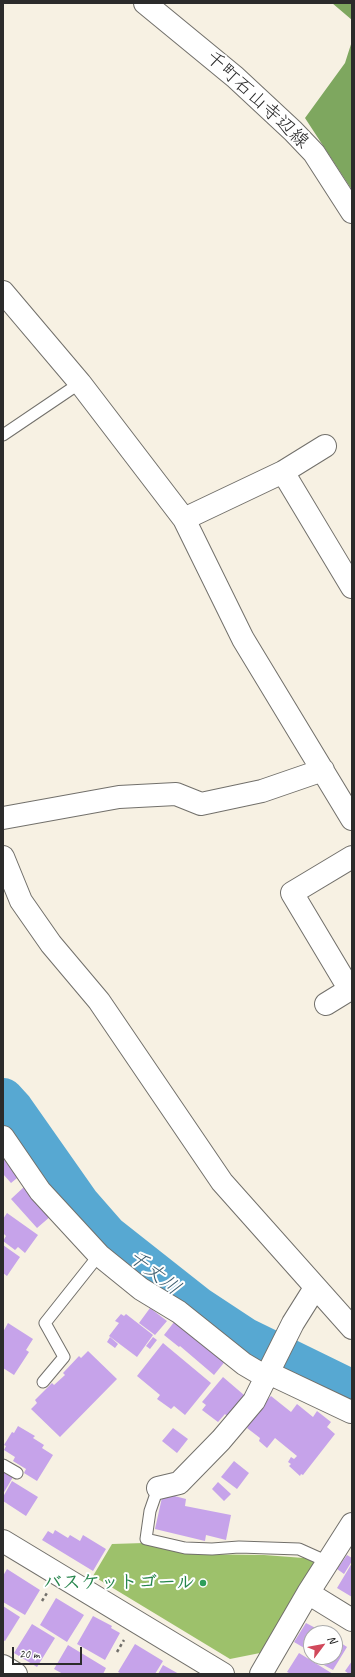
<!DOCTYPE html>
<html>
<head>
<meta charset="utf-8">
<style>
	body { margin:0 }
	#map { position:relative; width:355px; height:1677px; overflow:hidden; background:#f7f1e3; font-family:Caveat,sans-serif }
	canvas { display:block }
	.frame { position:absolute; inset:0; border:4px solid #2b2b2b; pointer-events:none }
	.north { position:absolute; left:303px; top:1625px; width:40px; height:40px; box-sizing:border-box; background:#fff; border:1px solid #aaa; border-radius:50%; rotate:58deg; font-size:11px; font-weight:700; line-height:16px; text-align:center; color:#2b2b2b }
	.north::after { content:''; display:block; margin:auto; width:14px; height:18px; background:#d1495b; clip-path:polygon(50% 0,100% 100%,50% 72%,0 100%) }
	.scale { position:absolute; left:12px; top:1647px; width:70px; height:18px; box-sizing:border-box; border:2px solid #2b2b2b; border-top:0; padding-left:5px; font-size:12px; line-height:14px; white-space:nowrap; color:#2b2b2b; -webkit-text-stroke:3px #fff; paint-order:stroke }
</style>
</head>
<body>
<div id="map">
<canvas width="355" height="1677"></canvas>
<div class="frame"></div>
<div class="north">N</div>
<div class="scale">20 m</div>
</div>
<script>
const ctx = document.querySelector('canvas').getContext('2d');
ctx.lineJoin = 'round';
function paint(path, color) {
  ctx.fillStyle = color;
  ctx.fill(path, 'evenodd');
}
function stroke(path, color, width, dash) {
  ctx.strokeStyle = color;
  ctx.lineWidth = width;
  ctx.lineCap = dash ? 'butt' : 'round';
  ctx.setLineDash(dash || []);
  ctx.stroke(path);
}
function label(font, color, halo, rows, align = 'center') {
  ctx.font = font + ' Caveat,"Klee One",sans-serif';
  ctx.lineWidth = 4;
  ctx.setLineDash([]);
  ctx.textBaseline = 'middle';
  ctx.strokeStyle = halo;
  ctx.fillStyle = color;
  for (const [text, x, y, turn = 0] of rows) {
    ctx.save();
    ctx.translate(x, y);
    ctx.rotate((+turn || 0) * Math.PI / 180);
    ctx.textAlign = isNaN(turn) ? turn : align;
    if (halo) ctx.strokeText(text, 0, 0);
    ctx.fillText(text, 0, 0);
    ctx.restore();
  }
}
paint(new Path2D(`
	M144,1543l45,11 75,1 53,4 -57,94 -30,6 -137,-83 19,-32z`), '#9dc16b');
paint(new Path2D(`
	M332,3h20v17z
	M352,41v149l-47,-72 40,-55z`), '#7ea75f');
stroke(new Path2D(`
	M3,1099l10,11 66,94 28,32 90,71 47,31 108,53`), '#57a8d2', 42);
paint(new Path2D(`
	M3,1150l19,24 -11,9 -8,-9z
	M25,1186l26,30 -14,12 -26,-29z
	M7,1213l31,22 -13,18 -7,-6 -3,3 -12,-9 3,-5 -3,-3v-14z
	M3,1245l17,12 -13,19 -4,-3z
	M150,1308l17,13 -12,14 -16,-12z
	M121,1314l3,2 2,-2 27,21 -16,22 -28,-21 10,-13 -4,-2z
	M178,1317l49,42 -13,16 -34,-29 -1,1 -15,-12z
	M8,1323l25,16 -7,11 3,2 -15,23 -11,-7v-36z
	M110,1337l8,7 -3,4 -8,-6z
	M153,1337l4,3 -7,9 -4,-3z
	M163,1343l48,40 -26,32 -11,-9 -3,3 -14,-10 3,-4 -23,-19z
	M88,1351l29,28 -57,58 -29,-28 6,-6 -2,-3 17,-17 2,2 11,-10 -2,-2 16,-17 2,2z
	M223,1377l21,18 -17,21 -2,-2 -7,8 -16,-12 4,-5 -4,-3z
	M271,1396l20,16 6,-8 16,13 4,-6 14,11 -4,5 8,7 -32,41 -2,-1 -1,2 -11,-10 2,-2 -3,-2 3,-5 3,2 3,-3 -22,-18 -8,10 -8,-7 1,-3 -13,-10 1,-2 -3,-2 21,-27 2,2z
	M18,1426l17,10 -2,2 11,7 -2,3 11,7 -16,26 -13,-8 2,-4 -13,-8 2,-4 -11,-7 2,-4 -2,-1 8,-13 2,1z
	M173,1428l15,11 -11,14 -15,-12z
	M234,1461l15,12 -12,16 -16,-12z
	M3,1471l10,6 -10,17z
	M12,1481l26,16 -12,19 -23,-15v-4z
	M218,1482l13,12 -7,7 -12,-12z
	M163,1493l23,6 -1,7 46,9 -5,25 -20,-5 -1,6 -50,-12z
	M55,1530l13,8 2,-3 10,6 3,-6 23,14 -13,22 -51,-31 6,-9 5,3z
	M347,1555l5,3v3l-8,13 -7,-5z
	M352,1563v34l-15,-9z
	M7,1569l33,21 -15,25 -22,-13v-26z
	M56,1598l28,17 -17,27 -27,-17z
	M3,1606l17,11 -15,24 -2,-1z
	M93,1616l19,10 -1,2 9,5 -15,27 -28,-16z
	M306,1623l19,10h-14v24h24v-18l12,8 -14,23 -26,-14 1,-2 -4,-2 2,-3 -12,-7z
	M32,1624l23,14 -18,29 -23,-14z
	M135,1644l28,17 -8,13h-33l-4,-2z
	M68,1645l38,23 -3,6h-40l-9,-5z
	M299,1653l34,21h-42l-4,-2z
	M352,1661v13h-3l-4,-3z
	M163,1665l16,9h-21z`), '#c6a3ea');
const lane = new Path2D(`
	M3,435l77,-52
	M43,1382l21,-25 -19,-34 54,-68
	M3,1465l14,8
	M158,1488l-8,23 -4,28 39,9 27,1 27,-2 60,2 29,13`);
const street = new Path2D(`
	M3,292l77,91 104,136 59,120 109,180
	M283,472l69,115
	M184,519l99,-47 42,-26
	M3,818l116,-21 57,-3 25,10 61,-13 61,-21
	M3,857l18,44 30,43 48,57 123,181 130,146
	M350,990l-58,-97 60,-36
	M326,1004l26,-16
	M3,1137l37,54 59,64 42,34 38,23 65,52 22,13 9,-1 76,36
	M158,1488l21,-5 42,-43 33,-39 39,-78 22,-35
	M3,1541l220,133
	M308,1593l44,27
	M3,1666l13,8
	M261,1674l47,-81 44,-69`);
const secondary = new Path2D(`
	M145,3l90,74 58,54 21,22 38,59`);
stroke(lane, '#72706b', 13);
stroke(street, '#72706b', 24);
stroke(secondary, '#72706b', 24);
stroke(new Path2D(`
	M42,1601l5,-8
	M117,1652l7,-12`), '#72706b', 2.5, [3, 3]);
stroke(lane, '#fff', 11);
stroke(street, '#fff', 22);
stroke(secondary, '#fff', 22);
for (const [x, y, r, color] of [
	[203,1583,4,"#2e9e5b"]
]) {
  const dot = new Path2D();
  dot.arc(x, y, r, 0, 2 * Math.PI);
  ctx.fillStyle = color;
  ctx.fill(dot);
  stroke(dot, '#fff', 1.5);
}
label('19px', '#2b2b2b', '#fff', [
	["千町石山寺辺線",257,100,43]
]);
label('bold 19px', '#27864d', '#fff', [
	["バスケットゴール",195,1583]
], 'right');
label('italic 20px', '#3d5d6e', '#fff', [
	["千丈川",154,1273,38]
]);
</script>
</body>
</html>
